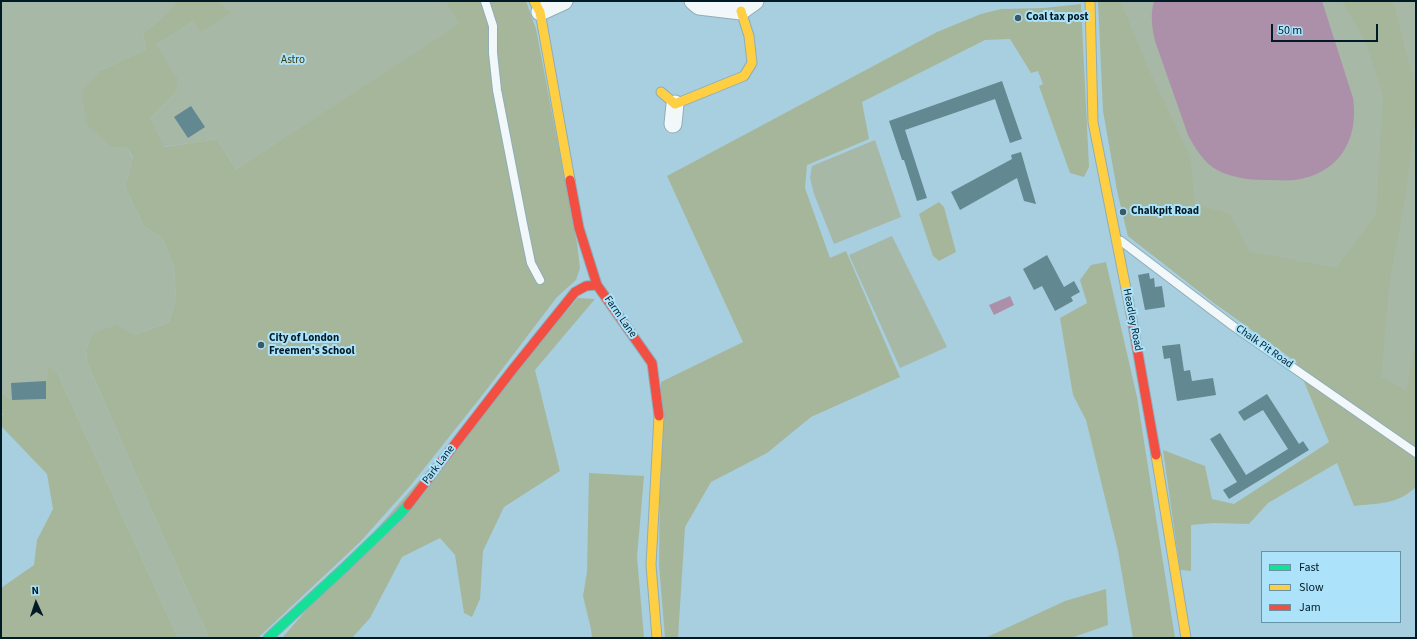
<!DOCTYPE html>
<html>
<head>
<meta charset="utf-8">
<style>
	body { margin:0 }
	#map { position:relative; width:1417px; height:639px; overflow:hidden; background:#a8cfdf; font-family:"Source Sans 3",sans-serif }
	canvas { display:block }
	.frame { position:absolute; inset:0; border:2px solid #001b26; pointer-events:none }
	.legend { position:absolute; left:1261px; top:551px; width:140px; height:72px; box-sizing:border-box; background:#ace3fb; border:1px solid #6793a6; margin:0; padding:5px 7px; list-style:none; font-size:12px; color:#001b26 }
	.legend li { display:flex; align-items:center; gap:8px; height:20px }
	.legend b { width:20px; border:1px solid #6793a6 }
	.north { position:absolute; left:16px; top:583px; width:40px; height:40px; -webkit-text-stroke:3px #ace3fb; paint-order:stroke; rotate:357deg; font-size:11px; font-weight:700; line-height:16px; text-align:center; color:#001b26 }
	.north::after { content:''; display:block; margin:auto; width:14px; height:18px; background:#001b26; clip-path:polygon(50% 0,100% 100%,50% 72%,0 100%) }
	.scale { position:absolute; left:1271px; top:24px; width:107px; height:18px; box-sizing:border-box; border:2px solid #001b26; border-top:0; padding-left:5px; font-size:12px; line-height:14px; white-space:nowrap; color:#001b26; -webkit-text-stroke:3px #ace3fb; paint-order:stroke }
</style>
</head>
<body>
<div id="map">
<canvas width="1417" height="639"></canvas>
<div class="frame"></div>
<ul class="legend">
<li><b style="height:5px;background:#16e098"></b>Fast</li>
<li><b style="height:5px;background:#ffcf43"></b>Slow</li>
<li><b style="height:5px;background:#f24e42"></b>Jam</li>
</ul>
<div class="north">N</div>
<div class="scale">50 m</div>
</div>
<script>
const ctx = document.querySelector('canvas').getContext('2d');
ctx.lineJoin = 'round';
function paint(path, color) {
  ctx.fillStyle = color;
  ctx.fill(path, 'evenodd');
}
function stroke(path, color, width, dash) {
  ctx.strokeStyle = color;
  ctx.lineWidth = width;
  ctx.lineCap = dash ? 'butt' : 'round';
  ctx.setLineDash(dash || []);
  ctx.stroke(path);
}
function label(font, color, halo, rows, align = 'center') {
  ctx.font = font + ' "Source Sans 3",sans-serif';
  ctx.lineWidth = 4;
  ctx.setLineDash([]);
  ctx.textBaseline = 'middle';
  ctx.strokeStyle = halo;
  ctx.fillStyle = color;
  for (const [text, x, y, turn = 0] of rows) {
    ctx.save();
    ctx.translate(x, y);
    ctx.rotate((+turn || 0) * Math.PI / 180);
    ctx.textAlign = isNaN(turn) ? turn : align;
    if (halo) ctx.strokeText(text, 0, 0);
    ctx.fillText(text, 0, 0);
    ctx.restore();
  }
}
paint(new Path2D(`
	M1,1h175l-8,11 -25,21 3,16 -46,22 12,76h14l7,11 -8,29 19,39 18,12 12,29 2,32 -7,23 -34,13 -43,-1 -6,16 1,12 63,145 59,131h-31l-121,-266 -9,-4 -2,13v18l-34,1 -11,-8z
	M218,1h227l15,23 -224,145 -19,-30 -54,8 -13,-29 25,-25 -19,-48 38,-24 35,-8z
	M1098,1h318v441l-202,-139 -86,-67 -11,-46z
	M875,140l26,77 -67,27 -20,-50 -4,-16 2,-12z
	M892,236l55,111 -47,21 -51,-113z`), '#a7b8a7');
paint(new Path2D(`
	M176,1h42l12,12 -29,19 -7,-11 -38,24 22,35 -3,13 -25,25 14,29 53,-8 19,30 223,-145 -14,-23h81l10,28 41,214 3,25 -4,12 -19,17 -73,96 -73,92 -50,56 -103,97h-49l-59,-131 -63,-145 -1,-12 6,-16 24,-9 19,10 34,-13 7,-23 -2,-32 -12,-29 -18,-12 -19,-39 8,-30 -7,-10h-14l-25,-22 -6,-33 19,-21 46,-22 -3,-16 25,-21z
	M1098,1h22l28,67 42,88 5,48 35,10 19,37 87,17 40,-53 7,-120 -17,-53 -24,-41h51l23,90v15l-11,94 -15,79 -9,98 25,13 10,-47v144c-19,18 -38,16 -62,19l-17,-43 -69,40 -19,21 -35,-1 -23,2v46l-11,-1 -17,-120 42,16 7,33 22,5 95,-62 -33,-80 -82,-59 -86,-67 -11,-46 -14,-79z
	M1081,4l8,163 -5,10 -14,-4 -31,-87 4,-2 -5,-13 -7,2 -21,-34 -25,1 -123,62 7,37 -62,26 -2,23 25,70 16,-7 54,126 -89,40 -44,36 -56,29 -26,45 -7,111h-13l-6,-73 2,-183 82,-40 -76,-166 270,-144 44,-18 20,-5 43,-1z
	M939,202l5,5 12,45 -17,9 -6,-5 -14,-42z
	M1106,262l31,135 38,241h-42l-15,-87 -32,-131 -13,-25 -13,-77 27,-15 -7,-23 11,-15z
	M578,298l17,1 -60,71 25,101 -56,36 -21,44 -3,48 -8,18 -8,-4 -9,-58 -15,-17 -38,19 -32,61 -18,20h-70z
	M48,367l9,5 121,266h-177v-50l33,-23 3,-25 16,-31 -6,-35 -46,-48v-9l2,-3 -2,-2v-20l11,8 34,-1v-18z
	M589,473l55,3 -7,81 7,81h-52l-1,-9 -8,-33 4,-24z
	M1106,589l2,36 -37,13h-86l80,-37z`), '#a6b69b');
paint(new Path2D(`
	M1154,1h168l31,97c6,42 -14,76 -58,82 -8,1 -16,0 -24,0 -19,0 -37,-1 -54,-10 -13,-7 -22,-22 -29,-35l-33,-94c-3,-13 -5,-27 -1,-40z
	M1010,296l4,9 -20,10 -5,-10z`), '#ac90aa');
paint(new Path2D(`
	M1002,81l20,58 -12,4 -15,-44 -90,31 22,68 -10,3 -13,-41h-2l-13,-39z
	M191,106l14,21 -17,11 -14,-21z
	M1021,152l15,52 -12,-3 -7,-23 -57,32 -9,-18 61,-33 -1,-4z
	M1047,255l17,32 10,-6 6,11 -9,5 2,4 -18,10 -13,-25 -8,4 -11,-21z
	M1149,273l1,6 4,-1 1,9 7,-1 3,21 -20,3 -7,-35z
	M1180,344l4,27 6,-1 2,11 21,-3 3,17 -39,6 -7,-43 -6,1 -2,-13z
	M46,381v18l-34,1 -1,-17z
	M1267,394l32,50 4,-3 6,9 -80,49 -6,-9 14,-8 -27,-43 10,-6 26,42 42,-26 -25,-39 -19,11 -6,-9z`), '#628891');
const lane = new Path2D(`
	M485,1l8,25v27l4,37 26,134 8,39 9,17
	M1121,241l112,85 183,127`);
const street = new Path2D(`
	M693,1l6,5 42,5 14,-10
	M540,12l24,-11
	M673,124l2,-20`);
const fast = new Path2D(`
	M268,638l77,-71 54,-52 9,-10`);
const slow = new Path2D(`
	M534,1l6,11 30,168
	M1090,1l3,121 38,192
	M661,92l14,12 69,-28 8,-13 -3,-27 -8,-25
	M1156,455l30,183
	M657,638l-6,-73 8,-149`);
const jam = new Path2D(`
	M570,180l9,48 18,57 55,78 7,53
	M1131,314l25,141
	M408,505l105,-136 62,-77 11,-6 11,-1`);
stroke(lane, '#8eadb9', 10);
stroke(street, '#8eadb9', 19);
stroke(fast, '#8eadb9', 11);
stroke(slow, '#8eadb9', 11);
stroke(jam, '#8eadb9', 11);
stroke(lane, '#f2f8fa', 8);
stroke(street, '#f2f8fa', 17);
stroke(fast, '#16e098', 9);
stroke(slow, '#ffcf43', 9);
stroke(jam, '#f24e42', 9);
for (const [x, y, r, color] of [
	[1018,18,4,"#3b5a67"],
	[1123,212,4,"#3b5a67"],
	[261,345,4,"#3b5a67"]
]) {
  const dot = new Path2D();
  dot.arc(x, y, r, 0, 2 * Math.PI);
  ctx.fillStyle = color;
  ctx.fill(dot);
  stroke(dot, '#ace3fb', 1.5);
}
label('bold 11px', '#001b26', '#ace3fb', [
	["Coal tax post",1026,18],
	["Chalkpit Road",1131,212],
	["City of London",269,339],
	["Freemen's School",269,352]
], 'left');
label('11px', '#3b3906', '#ace3fb', [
	["Astro",293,61]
]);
label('11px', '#001b26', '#ace3fb', [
	["Farm Lane",620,317,55],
	["Headley Road",1132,320,79],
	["Chalk Pit Road",1264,347,35],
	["Park Lane",439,465,-53]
]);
</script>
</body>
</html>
